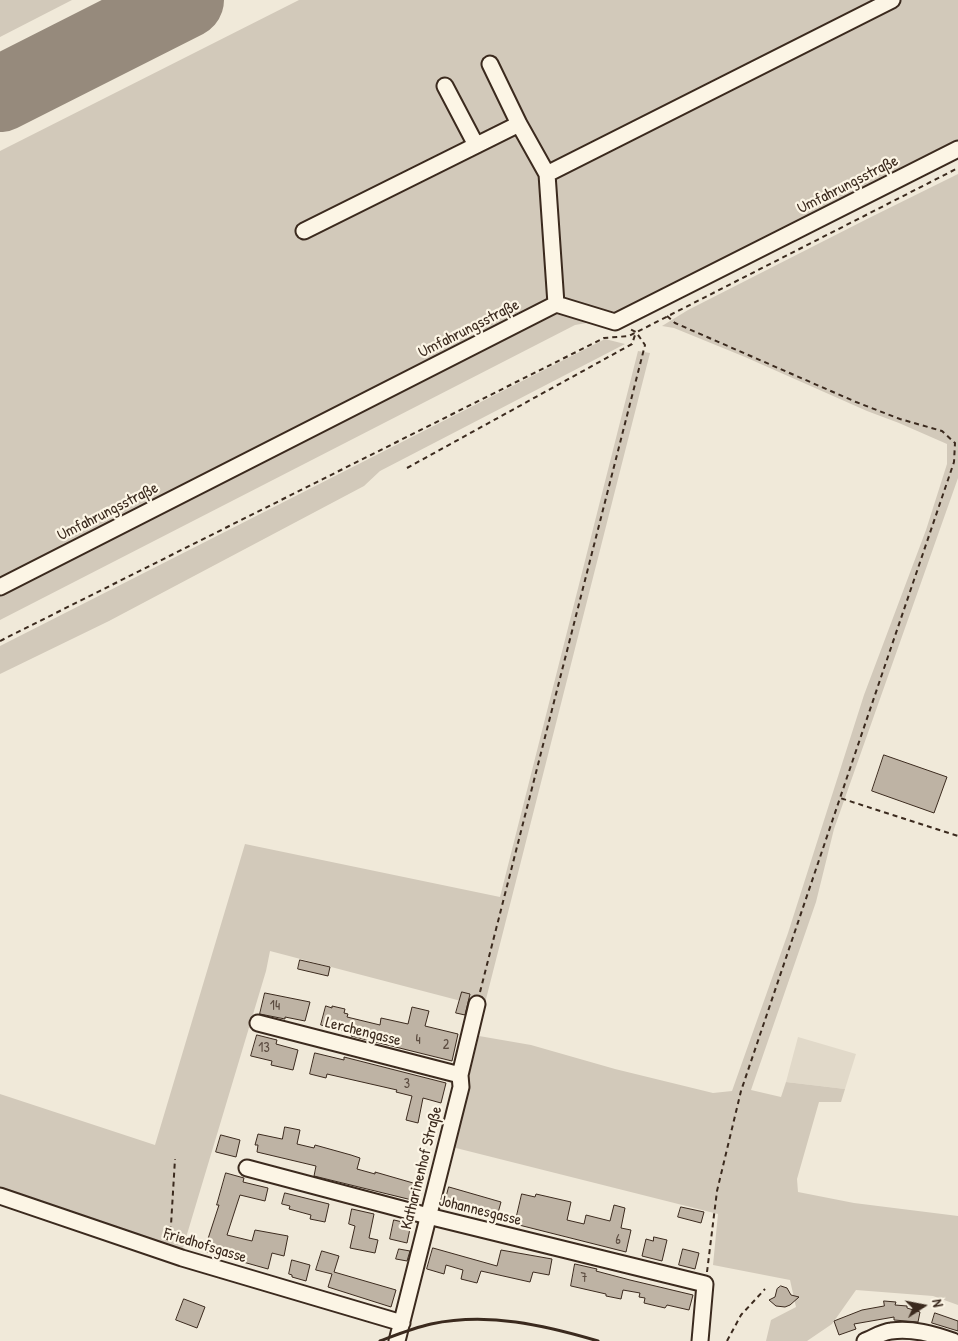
<!DOCTYPE html>
<html>
<head>
<meta charset="utf-8">
<style>
	body { margin:0 }
	#map { position:relative; width:958px; height:1341px; overflow:hidden; background:#f0e9d9; font-family:"Patrick Hand",sans-serif }
	canvas { display:block }
	.north { position:absolute; left:898px; top:1281px; width:50px; height:50px; -webkit-text-stroke:4px #fcf5e5; paint-order:stroke; rotate:79deg; font-size:14px; font-weight:700; line-height:20px; text-align:center; color:#3b2a1e }
	.north::after { content:''; display:block; margin:auto; width:18px; height:22px; background:#3b2a1e; clip-path:polygon(50% 0,100% 100%,50% 72%,0 100%) }
</style>
</head>
<body>
<div id="map">
<canvas width="958" height="1341"></canvas>
<div class="north">N</div>
</div>
<script>
const ctx = document.querySelector('canvas').getContext('2d');
ctx.lineJoin = 'round';
function paint(path, color) {
  ctx.fillStyle = color;
  ctx.fill(path, 'evenodd');
}
function stroke(path, color, width, dash) {
  ctx.strokeStyle = color;
  ctx.lineWidth = width;
  ctx.lineCap = dash ? 'butt' : 'round';
  ctx.setLineDash(dash || []);
  ctx.stroke(path);
}
function label(font, color, halo, rows, align = 'center') {
  ctx.font = font + ' "Patrick Hand",sans-serif';
  ctx.lineWidth = 4.5;
  ctx.setLineDash([]);
  ctx.textBaseline = 'middle';
  ctx.strokeStyle = halo;
  ctx.fillStyle = color;
  for (const [text, x, y, turn = 0] of rows) {
    ctx.save();
    ctx.translate(x, y);
    ctx.rotate((+turn || 0) * Math.PI / 180);
    ctx.textAlign = isNaN(turn) ? turn : align;
    if (halo) ctx.strokeText(text, 0, 0);
    ctx.fillText(text, 0, 0);
    ctx.restore();
  }
}
paint(new Path2D(`
	M798,1037l58,17 -11,35 -59,-7z`), '#e1d9c9');
paint(new Path2D(`
	M0,0h72l-72,37z
	M299,0h659v144l-342,174 -41,7 -575,295v-469z
	M958,174v304l-124,351 -18,73 -65,188 30,7 5,-15 59,7 -4,13h-22l-22,77 1,13 56,11 104,13v89l-25,-9 -77,-6 -24,34 -25,17h-41l5,-21 25,-13 -6,-27 -77,-15 5,-51 -266,-67 27,-111 52,9 84,24 98,24 19,-2 56,-158 76,-238 62,-165 21,-66v-20l-48,-21 -32,-12 -122,-54 -71,-29 -12,-2 26,-16 181,-92z
	M605,339l20,5 -245,127 -16,15 -255,135 -109,53v-28z
	M638,351l12,2 -166,654 -214,-56 -4,20 -84,280 -182,-60v-97l155,51 90,-301 255,53z`), '#d2c9ba');
stroke(new Path2D(`
	M0,79h11l41,-11`), '#968a7c', 30);
stroke(new Path2D(`
	M0,94l186,-94`), '#968a7c', 76);
const building = new Path2D(`
	M884,755l63,22 -13,36 -62,-22z
	M300,960l30,7 -2,9 -30,-7z
	M462,992l8,2 -5,21 -9,-2z
	M265,993l45,9 -5,19 -20,-4v2l-25,-5z
	M326,1006l6,2v-2l13,3 -1,4 4,1 -1,3 33,8 1,-7 27,6 4,-17 17,4 -4,15 33,8 -6,27 -101,-25 1,-2 -5,-2 -26,-7z
	M257,1035l20,5 -1,4 22,6 -5,20 -22,-5 1,-4 -21,-5z
	M315,1053l29,7v-3l102,26 -5,20 -18,-5 -5,25 -12,-3 6,-24 -16,-4 1,-2 -70,-16 -1,4 -16,-4z
	M285,1127l15,3 -3,14 17,4 1,-3 36,10 9,3 -3,11 18,5v-2l45,13 -4,16 -102,-25 2,-10 -59,-14 1,-7h-3l3,-11 24,5z
	M221,1135l19,5 -4,17 -20,-5z
	M226,1173l18,5 -1,4 25,6 -3,13 -25,-6 -13,40 25,6 3,-11 33,6 -4,20 -12,-3 -4,16 -64,-18 15,-46h-2z
	M449,1187l52,15 -5,18 -52,-14z
	M285,1193l44,11 -4,18 -15,-3 1,-4 -22,-6 1,-3 -8,-2z
	M522,1194l13,3 1,-3 35,8 -4,18 17,4 2,-9 24,6 4,-16 11,3 -4,20 10,2 -5,22 -111,-28z
	M681,1207l23,5 -3,11 -23,-6z
	M352,1209l22,5 -5,24 9,2 -3,13 -25,-5 5,-22 -6,-2z
	M394,1220l17,4 -4,19 -17,-4z
	M654,1237l13,3 -5,21 -20,-5 4,-17 7,2z
	M433,1248l64,18 4,-16 51,9 -3,16 -16,-3 -3,10 -49,-11 -4,12 -16,-4 2,-9 -17,-5 -2,9 -17,-5z
	M399,1249l11,2 -3,10 -11,-2z
	M683,1249l16,4 -4,16 -16,-4z
	M322,1251l17,5 -5,16 62,18 -5,17 -63,-20 4,-13 -16,-4z
	M292,1260l18,5 -4,16 -14,-4v-2l-3,-1z
	M575,1264l22,5 -1,2 34,9 63,15 -4,15 -22,-5 -2,3 -21,-5 1,-5 -6,-1 1,-4 -17,-3 -2,9 -15,-3v-2l-35,-8z
	M781,1286l6,2 4,7 8,2 -9,8 -5,2 -9,-1 -7,-6 6,-3 2,-8z
	M184,1299l21,8 -8,21 -21,-8z
	M884,1301l12,1 -1,3 12,1v2l13,4 -2,10 -24,-2v-3l-40,7 2,5 -17,6 -5,-14 28,-11 22,-4z
	M935,1313l23,8v10l-26,-8z`);
paint(building, '#beb3a4');
stroke(building, '#3b2a1e', 1);
const minor = new Path2D(`
	M490,64l29,60 28,50
	M445,86l31,59
	M304,231l215,-107
	M556,304l-9,-130 345,-174
	M0,587l556,-283 59,18 343,-173
	M258,1023l202,52
	M247,1168l181,48 277,68 -5,57
	M0,1196l182,62 220,65
	M397,1341l64,-254 -1,-12 17,-71
	M865,1341c8,-3 17,-9 26,-10 21,-3 42,3 62,10`);
stroke(minor, '#3b2a1e', 19);
stroke(new Path2D(`
	M667,316l8,7 181,79 44,17 42,12 13,12 -1,19 -114,336
	M407,468l225,-124 4,-12
	M0,641l604,-303 25,-2 329,-168
	M480,992l165,-647 -9,-13 -6,-3
	M167,1240l4,-15 4,-66
	M707,1272l10,-81 24,-100 99,-293 118,38
	M727,1341l14,-26 24,-26`), '#3b2a1e', 2, [5, 4]);
stroke(minor, '#fcf5e5', 15);
stroke(new Path2D(`
	M380,1341c16,-6 33,-13 51,-17 57,-12 113,1 167,17`), '#3b2a1e', 3);
label('14px', '#5c4c40', null, [
	["14",275,1006],
	["4",418,1040],
	["2",446,1045],
	["13",264,1048],
	["3",407,1084],
	["6",618,1240],
	["7",584,1278]
]);
label('16px', '#3b2a1e', '#fcf5e5', [
	["Umfahrungsstraße",848,185,-27],
	["Umfahrungsstraße",469,329,-27],
	["Umfahrungsstraße",108,512,-27],
	["Lerchengasse",363,1032,14],
	["Katharinenhof Straße",422,1168,-76],
	["Johannesgasse",480,1211,14],
	["Friedhofsgasse",205,1246,17]
]);
</script>
</body>
</html>
